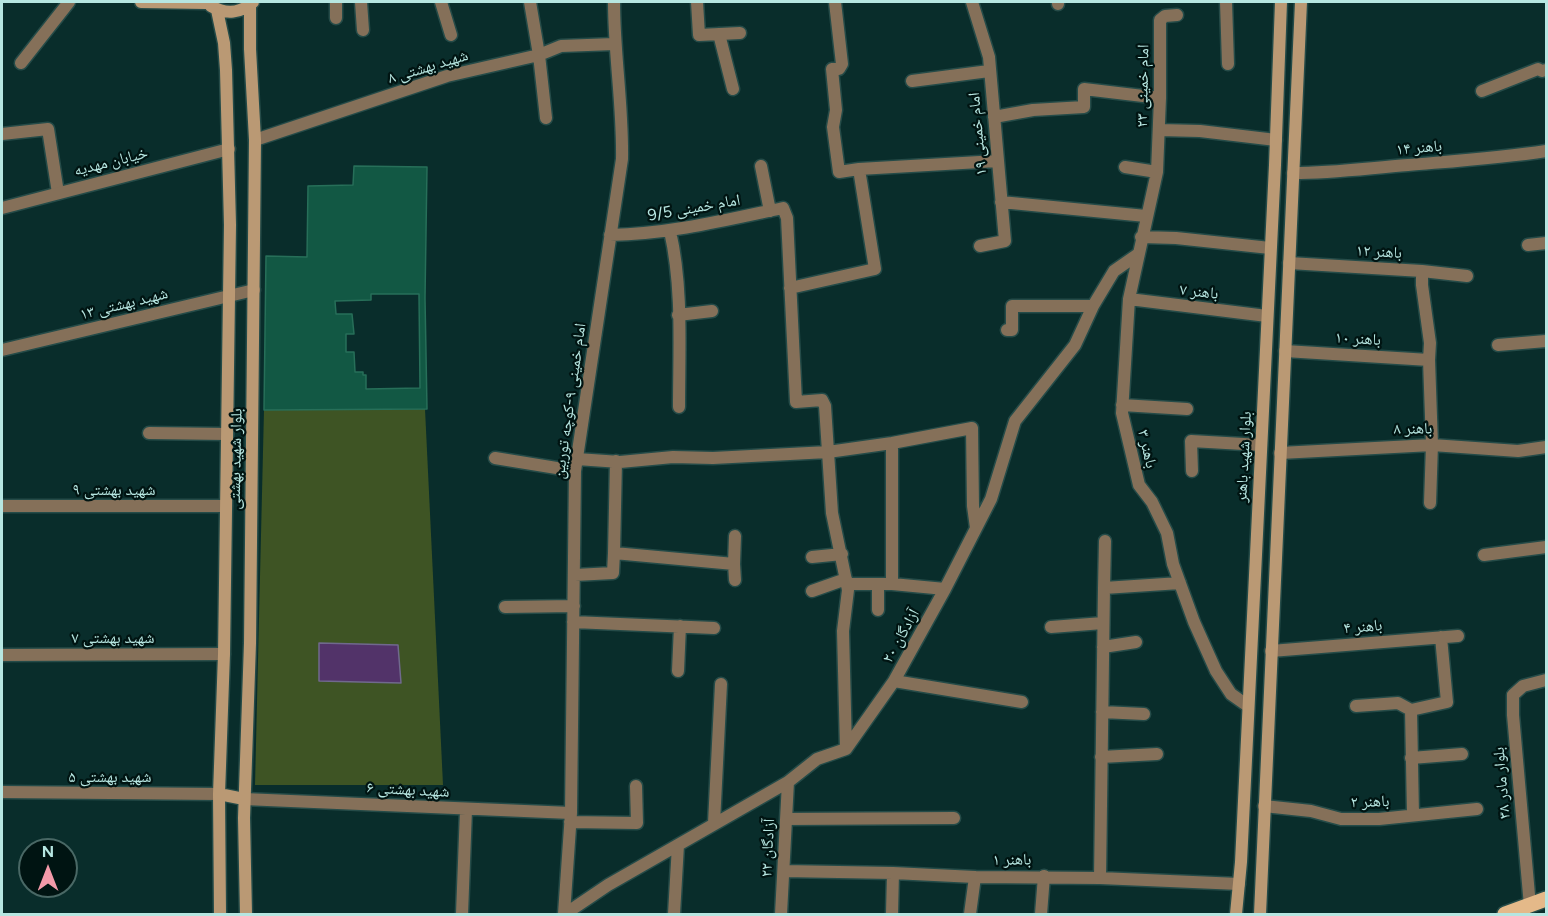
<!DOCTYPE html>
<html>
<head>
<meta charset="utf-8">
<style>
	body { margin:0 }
	#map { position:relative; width:1548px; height:916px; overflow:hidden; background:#092d2b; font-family:Figtree,sans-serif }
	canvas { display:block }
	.frame { position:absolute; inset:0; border:3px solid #b6e6e1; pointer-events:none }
	.north { position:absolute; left:18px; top:838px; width:60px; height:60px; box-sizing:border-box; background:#001412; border:2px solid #496865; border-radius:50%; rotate:0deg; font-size:16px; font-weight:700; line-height:24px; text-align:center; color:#b6e6e1 }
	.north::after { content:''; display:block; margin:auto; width:21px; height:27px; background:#f39aa9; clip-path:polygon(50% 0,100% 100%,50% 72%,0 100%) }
</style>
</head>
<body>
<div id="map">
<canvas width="1548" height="916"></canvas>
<div class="frame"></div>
<div class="north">N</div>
</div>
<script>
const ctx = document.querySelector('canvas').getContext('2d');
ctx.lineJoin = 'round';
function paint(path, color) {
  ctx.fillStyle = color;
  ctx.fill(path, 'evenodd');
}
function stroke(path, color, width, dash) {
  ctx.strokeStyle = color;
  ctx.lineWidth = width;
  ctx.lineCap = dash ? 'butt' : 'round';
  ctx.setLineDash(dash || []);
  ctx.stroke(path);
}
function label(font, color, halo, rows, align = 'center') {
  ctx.font = font + ' Figtree,"Noto Naskh Arabic",sans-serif';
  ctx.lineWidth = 4.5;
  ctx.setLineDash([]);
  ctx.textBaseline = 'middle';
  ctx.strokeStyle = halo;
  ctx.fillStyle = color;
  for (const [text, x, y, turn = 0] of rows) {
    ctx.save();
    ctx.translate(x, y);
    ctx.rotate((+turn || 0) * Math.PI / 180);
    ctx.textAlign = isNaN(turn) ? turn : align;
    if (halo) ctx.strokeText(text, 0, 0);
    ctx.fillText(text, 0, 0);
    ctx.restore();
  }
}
paint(new Path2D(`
	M425,409l18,376h-188l9,-375z`), '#3e5424');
const water = new Path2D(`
	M319,643l79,2 3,38 -82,-2z`);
paint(water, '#523369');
stroke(water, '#70698d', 1.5);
const building = new Path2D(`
	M354,166l73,1 -2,131 2,111 -163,1 2,-154 41,1 1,-71 45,-1z
	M371,294h48l1,94 -54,1v-14h-3v-3h-8l-1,-20h-8v-18h8l-2,-20h-16l-1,-13 36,-1z`);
paint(building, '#125844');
stroke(building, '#276f59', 1.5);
const minor = new Path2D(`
	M361,2l2,28
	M441,2l10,33
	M530,2l9,53 7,63
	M697,2l2,33 41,-2
	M972,2l17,55 16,184 -25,5
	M1058,2v2
	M1226,2l2,62
	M1177,15l-12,1 -5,4v78l-3,74 -28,127 -7,114 17,72 13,17 15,31 6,31 21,58 22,49 15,23 17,12
	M336,18v-16
	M719,34l14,55
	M21,63l48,-61
	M912,81l77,-10
	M1482,91l56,-22 4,2 4,-1
	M994,117l39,-7 51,-3v-18l76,9
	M1159,130l41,1 76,9
	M2,134l46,-5 10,64
	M255,140l192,-64 92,-21 22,-9 53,-2
	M761,166l9,45
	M1125,167l32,5
	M859,169l138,-8
	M1293,173c41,0 75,-5 115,-8 47,-4 93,-7 138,-14
	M1001,202l145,14
	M670,231c13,57 9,118 9,176
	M610,235c59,-1 116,-15 173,-27l4,10 9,184 26,-2 3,6 7,107 16,77 -5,41 3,118
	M1141,237l35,1 94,10
	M1528,245l18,-2
	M1289,263l133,8 45,5
	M1422,271v14l8,58 -1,17 3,85 -2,58
	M790,288l85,-19 -16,-100 -20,3 -6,-45 3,-17 -4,-41h7l3,-5 -7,-62
	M1129,299l138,17
	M678,315l34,-4
	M1007,330h5v-24h81
	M1498,345l48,-4
	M2,350l252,-60
	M1285,351l144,9
	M1122,405l65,4
	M149,433l78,1
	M1280,453l152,-8 86,6 28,-4
	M495,458l80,13
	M577,459l43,3 53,-5 40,1 115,-6 64,-9 80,-15 1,78 3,22
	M616,461l-2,92 120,11 1,16
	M1192,471l-1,-30 70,4
	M2,506h224
	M1484,555l62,-8
	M812,557l30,-3
	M734,564l1,-28
	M575,575l38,-2 1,-20
	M847,584h45v-141
	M878,584v26
	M892,584l53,5
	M1104,588l1,-47
	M812,591l34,-12
	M505,607l69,-1
	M573,622l141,6
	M1051,627l52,-4
	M1103,647l33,-5
	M1271,651l187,-15
	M2,655l222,-1
	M678,671l2,-45
	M894,681l128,21
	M1356,706l42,-3 13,7
	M1102,712l42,2
	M1101,757l56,-3
	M1411,758l51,-4
	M2,792l217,2
	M244,799l327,14
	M1264,806l47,5 30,8h38l98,-10
	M1413,815l-2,-105 36,-8 -6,-65
	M786,819l168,-1
	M570,822l67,1 -1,-37
	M714,823l7,-139
	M784,871l109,2 82,4 125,1 139,6
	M1100,878l4,-290 76,-5
	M1530,906l-17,-191v-20l10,-9 23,-6
	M462,914l4,-104
	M564,914l7,-101 4,-342 47,-312c1,-53 -8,-105 -8,-157
	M565,914l43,-29 180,-103 29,-23 29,-10 48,-68 51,-92 46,-90 24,-78 60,-76 18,-39 21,-35 23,-16
	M674,914l4,-69
	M781,914l7,-132
	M892,914l1,-41
	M970,914l5,-37
	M1041,914l3,-38`);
const tertiary = new Path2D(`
	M2,208l227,-59`);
const secondary = new Path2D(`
	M141,2l65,1
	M211,6c15,9 30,7 42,-4
	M217,10l7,33 2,27 4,155 -6,429 -5,140 1,120
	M219,794l25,5
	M246,914l-2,-96 6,-175 5,-503 -5,-91v-44
	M1236,914l5,-52 34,-697 6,-163
	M1260,914l41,-912`);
const primary = new Path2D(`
	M1505,914l41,-15`);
stroke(minor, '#254b48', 15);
stroke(tertiary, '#254b48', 15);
stroke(secondary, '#254b48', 15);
stroke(primary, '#254b48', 18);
stroke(minor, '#857059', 12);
stroke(tertiary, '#857059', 12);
stroke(secondary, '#ba9974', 12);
stroke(primary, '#e4b989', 15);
label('16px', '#b6e6e1', '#001412', [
	["شهید بهشتی ۸",428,67,-17],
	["امام خمینی ۲۳",1143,86,-89],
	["امام خمینی ۱۹",978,134,-95],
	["باهنر ۱۴",1419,148,-5],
	["خیابان مهدیه",111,162,-14],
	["امام خمینی 9/5",694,208,-10],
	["باهنر ۱۲",1379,252,3],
	["باهنر ۷",1199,292,6],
	["شهید بهشتی ۱۳",124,304,-14],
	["باهنر ۱۰",1358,339,3],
	["امام خمینی ۹-کوچه توربین",570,401,-82],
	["باهنر ۸",1413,429,-1],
	["باهنر ۳",1147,449,77],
	["بلوار شهید باهنر",1244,457,-87],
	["بلوار شهید بهشتی",236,459,-89],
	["شهید بهشتی ۹",114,490],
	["باهنر ۴",1363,627,-5],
	["آزادگان ۲۰",901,636,-61],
	["شهید بهشتی ۷",113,638],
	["شهید بهشتی ۵",110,777],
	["بلوار مادر ۳۸",1502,783,-95],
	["شهید بهشتی ۶",408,790,3],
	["باهنر ۲",1370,802,-2],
	["آزادگان ۲۲",768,848,-87],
	["باهنر ۱",1012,860,-1]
]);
</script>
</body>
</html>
